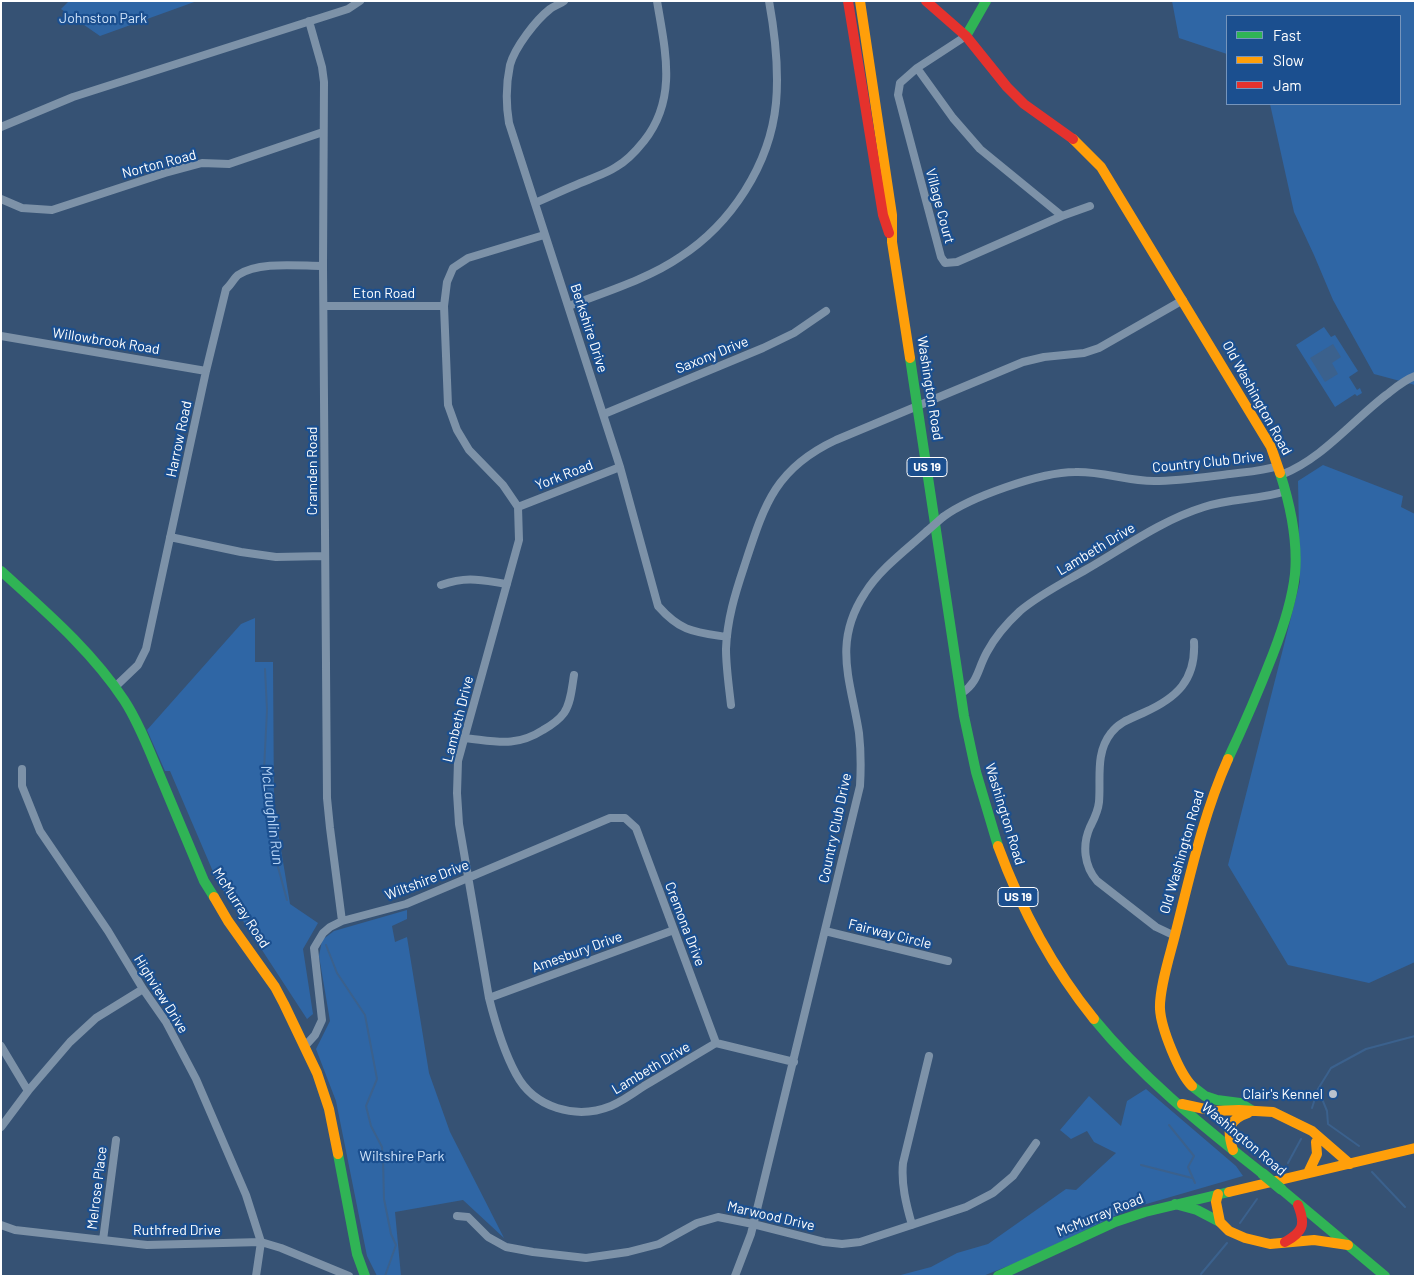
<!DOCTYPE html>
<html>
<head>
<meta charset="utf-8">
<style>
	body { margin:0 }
	#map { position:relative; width:1416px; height:1277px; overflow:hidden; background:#365274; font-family:Barlow,sans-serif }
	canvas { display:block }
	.frame { position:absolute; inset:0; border:2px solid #fff; pointer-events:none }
	.legend { position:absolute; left:1226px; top:15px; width:175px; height:90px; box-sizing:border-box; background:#1b4f8f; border:1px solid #7695bc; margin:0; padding:6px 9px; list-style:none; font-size:15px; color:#fff }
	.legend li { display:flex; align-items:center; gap:10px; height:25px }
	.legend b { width:25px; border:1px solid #7695bc }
</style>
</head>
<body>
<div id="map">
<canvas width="1416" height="1277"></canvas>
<div class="frame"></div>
<ul class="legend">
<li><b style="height:6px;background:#30b455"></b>Fast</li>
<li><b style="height:6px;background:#ff9f0a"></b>Slow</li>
<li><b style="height:6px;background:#e5322d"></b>Jam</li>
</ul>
</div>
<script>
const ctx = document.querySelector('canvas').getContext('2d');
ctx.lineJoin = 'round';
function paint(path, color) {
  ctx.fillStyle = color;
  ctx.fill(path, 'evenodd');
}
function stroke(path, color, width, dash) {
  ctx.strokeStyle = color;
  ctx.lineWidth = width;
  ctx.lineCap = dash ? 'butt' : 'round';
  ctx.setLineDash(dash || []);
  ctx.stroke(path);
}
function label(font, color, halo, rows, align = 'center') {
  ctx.font = font + ' Barlow,sans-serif';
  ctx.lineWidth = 4.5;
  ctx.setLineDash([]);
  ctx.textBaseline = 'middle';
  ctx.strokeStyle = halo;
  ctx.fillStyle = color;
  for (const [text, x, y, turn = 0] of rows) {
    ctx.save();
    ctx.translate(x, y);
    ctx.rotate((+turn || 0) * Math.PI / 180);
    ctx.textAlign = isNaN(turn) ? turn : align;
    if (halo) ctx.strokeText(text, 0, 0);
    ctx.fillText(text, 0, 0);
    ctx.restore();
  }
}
paint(new Path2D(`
	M69,1h128l-97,35 -39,-27z
	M1172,1h243v384l-41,-11 -41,-74 -19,-45 -20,-43 -24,-108h130v-88h-173v38l-48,-16z
	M1324,327l7,10 4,-2 23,36 -9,6 8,13 3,-2 2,5 -5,3 -2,-2 -20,13 -39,-62z
	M1323,465l80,31 -2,11 14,7v448l-46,21 -81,-18 -60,-100 72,-283 -2,-101z
	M255,618v44h18l1,145 16,97 28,19 -15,26 10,65 -6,5 -90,-138 -47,-110h-5l-18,-41 94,-106z
	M407,910v9l-15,7 3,16 12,-5 22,136 21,59 54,106 -41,-38 -68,12 6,64h-24l-10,-20 -31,-155 -20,-52 14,-28 -11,-65 3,-16 12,-9z
	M1146,1089l90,77 7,10 -114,33 -101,49 -45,18h-86l34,-9 26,-14 31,-9 78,-55 10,1 40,-37 -22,-11 -7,-11 -16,8 -11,-9 29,-34 32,30 6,-25z`), '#2f66a5');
paint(new Path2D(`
	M1333,344l8,13 -9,6 6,11 -13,8 -15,-24z`), '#3b618d');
stroke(new Path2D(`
	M265,669l2,41 -3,60 11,86 12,44
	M326,945l11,28 28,42 12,64 -11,27 5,20 11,21 1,12 1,40 7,35 5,11 -11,31
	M1318,1089l9,22 1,13 31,22
	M1312,1108l6,-19 13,-21 35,-19 49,-13
	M1169,1125l25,31 -6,11 7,16
	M1288,1163l13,-24
	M1141,1165l51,13
	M1372,1172l33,35
	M1240,1223l17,-24
	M1201,1274l26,-31`), '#3b618d', 2);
stroke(new Path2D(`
	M564,1c-4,3 -10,5 -14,8 -14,11 -35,38 -40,56 -4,19 -4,40 -1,58l111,344 38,139c23,26 36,26 69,31
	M309,21l13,46 2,15 -1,184 4,532 3,30 12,93
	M966,36l-49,32 -17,15 -2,12 43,162 4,6 12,-1 105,-46 28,-10
	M917,68l36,50 27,31 82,67
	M1,127l72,-30 275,-88 12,-8
	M1,199l21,9 30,2 113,-37 37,-10 27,1 94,-32
	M535,203c18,-8 35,-16 53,-23 9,-4 19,-7 28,-13 11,-6 20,-16 28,-26 34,-43 21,-91 13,-140
	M544,235l-76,23 -15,10 -6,14 -3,24 4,99 9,25 12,20 34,35 15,22 1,33 -61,221 -1,32 2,31 30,174c6,24 15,54 27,76 18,34 60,46 95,32 12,-5 23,-13 33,-20 24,-14 48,-29 72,-43l78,19
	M324,306h120
	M569,306c36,-14 79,-27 111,-49 51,-33 90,-92 96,-154 3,-33 -1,-69 -7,-102
	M1,336l205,35
	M604,414l159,-66 31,-15 32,-22
	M1281,475c41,-16 70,-53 105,-80 9,-7 18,-15 29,-19
	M518,507l102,-40
	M943,517c27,-20 98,-45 132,-45 27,-1 52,9 79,9 25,0 51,-4 76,-7 16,-2 33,-3 48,-8
	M170,537l71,15 35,5 49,-1
	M441,585c27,-9 39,-5 66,-1
	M115,687l23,-22 8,-16 60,-278 20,-82c5,-4 8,-11 12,-14 21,-14 60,-9 85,-9
	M962,693c17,-12 15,-23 25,-41 8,-15 20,-29 33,-41 20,-17 45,-29 67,-42 38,-22 75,-49 117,-62 27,-9 56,-7 82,-16
	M731,705c-2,-18 -5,-38 -5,-56 1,-29 9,-55 18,-82 20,-61 30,-98 92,-127l187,-78 21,-5 40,-4 15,-5 84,-48
	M464,738c31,3 51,10 79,-8 7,-4 16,-10 21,-17 7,-10 8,-26 10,-38
	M22,769v17l18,45 68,100 35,58 23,33 30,57 50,116 15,47 -5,34
	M825,931l123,30
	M1175,936l-19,-9 -59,-46c-13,-15 -15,-36 -7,-54 4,-8 8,-15 9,-25 2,-23 -4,-49 12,-69 8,-11 21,-15 32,-20 34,-15 53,-33 51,-71
	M489,998l185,-68
	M1,1046l27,45
	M305,1046l10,-11 7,-15 -8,-72 9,-15 7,-6 12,-6 64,-17 204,-86h15l11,10 80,215
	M1,1127l27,-36 42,-49 26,-24 47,-29
	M457,1216l11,1 20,20 18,10 27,5 53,6 42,-6 31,-8 38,-21 21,-6 35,7 71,18 18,2 18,-2 106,-35 27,-14 20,-17 23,-33
	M1,1225l14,5 132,15 114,-3 20,6 68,28
	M912,1225c-6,-21 -11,-41 -9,-62l26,-107
	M103,1240l13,-100
	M735,1276l16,-42 109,-448c1,-17 1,-35 -1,-53 -8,-52 -27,-90 6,-140 15,-24 41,-43 62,-62`), '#7d92a8', 8);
stroke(new Path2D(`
	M966,36l20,-35
	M910,358l54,358 12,56 22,74
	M1,571c44,40 90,79 123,129 15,23 25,50 36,76 15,35 29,70 44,105l10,16
	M1228,759c16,-34 31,-69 45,-105 10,-26 19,-52 22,-80 3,-34 -5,-70 -15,-101
	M1094,1019c49,60 109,107 169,155
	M1192,1086l13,10 12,4 23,3 13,8
	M338,1154l19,100 8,22
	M1281,1189l104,87
	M1175,1204l22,6 23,12
	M998,1276l117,-54 30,-10 84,-20`), '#30b455', 10);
stroke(new Path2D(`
	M860,1l32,214v27l18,116
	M1073,139l28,28 170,280 9,26
	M998,846c23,63 54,121 96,173
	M214,897l14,24 47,66 9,17 33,69 12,36 9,45
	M1192,1086c-13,-13 -31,-58 -32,-77 -1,-20 10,-54 15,-74 15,-59 28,-120 53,-176
	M1182,1104l32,7 25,-1 34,2 39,19 38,33
	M1233,1150c-6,-19 -6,-30 15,-37
	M1308,1173l9,-19 -1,-12
	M1229,1192l186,-44
	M1218,1194l-2,8 4,20 9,9 16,7 25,6 44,-4 34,5`), '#ff9f0a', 10);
stroke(new Path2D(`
	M848,1l35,214 6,18
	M926,1l40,35 41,51 17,17 49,35
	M1285,1242c18,-10 21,-17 13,-37`), '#e5322d', 10);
stroke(new Path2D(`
	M927,531l16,-14`), '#7d92a8', 8);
stroke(new Path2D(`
	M1263,1174l18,15`), '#30b455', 11);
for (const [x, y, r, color] of [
	[1333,1094,5,"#b9c2ce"]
]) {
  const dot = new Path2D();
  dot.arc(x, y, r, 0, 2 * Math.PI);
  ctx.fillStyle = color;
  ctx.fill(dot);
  stroke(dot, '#1b4f8f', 2);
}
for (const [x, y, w] of [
	[927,467,40],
	[1018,897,40]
]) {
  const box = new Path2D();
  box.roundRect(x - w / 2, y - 9.5, w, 19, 4);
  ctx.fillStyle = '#1b4f8f';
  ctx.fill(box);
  stroke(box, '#fff', 1);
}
label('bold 12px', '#fff', null, [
	["US 19",927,467],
	["US 19",1018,897]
]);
label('14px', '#cfe3fa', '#1b4f8f', [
	["Johnston Park",103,18],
	["Wiltshire Park",402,1156]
]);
label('14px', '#fff', '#1b4f8f', [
	["Norton Road",159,164,-15],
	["Village Court",940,206,75],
	["Eton Road",384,293],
	["Berkshire Drive",589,328,72],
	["Willowbrook Road",106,341,9],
	["Saxony Drive",712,355,-22],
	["Washington Road",930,388,81],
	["Old Washington Road",1257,398,61],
	["Harrow Road",179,439,-78],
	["Country Club Drive",1208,462,-6],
	["Cramden Road",312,471,-90],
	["York Road",564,475,-21],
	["Lambeth Drive",1096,549,-31],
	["Lambeth Drive",458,719,-76],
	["Washington Road",1005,814,73],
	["Country Club Drive",835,828,-78],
	["Old Washington Road",1182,852,-74],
	["Wiltshire Drive",427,880,-21],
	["McMurray Road",241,908,57],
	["Cremona Drive",685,924,69],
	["Fairway Circle",890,934,14],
	["Amesbury Drive",577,952,-20],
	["Highview Drive",161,994,58],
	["Lambeth Drive",651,1068,-31],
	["Washington Road",1244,1139,40],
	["Melrose Place",97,1188,-83],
	["McMurray Road",1100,1215,-22],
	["Marwood Drive",771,1216,13],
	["Ruthfred Drive",177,1230]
]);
label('14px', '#fff', '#1b4f8f', [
	["Clair's Kennel",1323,1094]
], 'right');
label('italic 15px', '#b5d3f5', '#1b4f8f', [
	["McLaughlin Run",272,815,83]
]);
</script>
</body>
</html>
